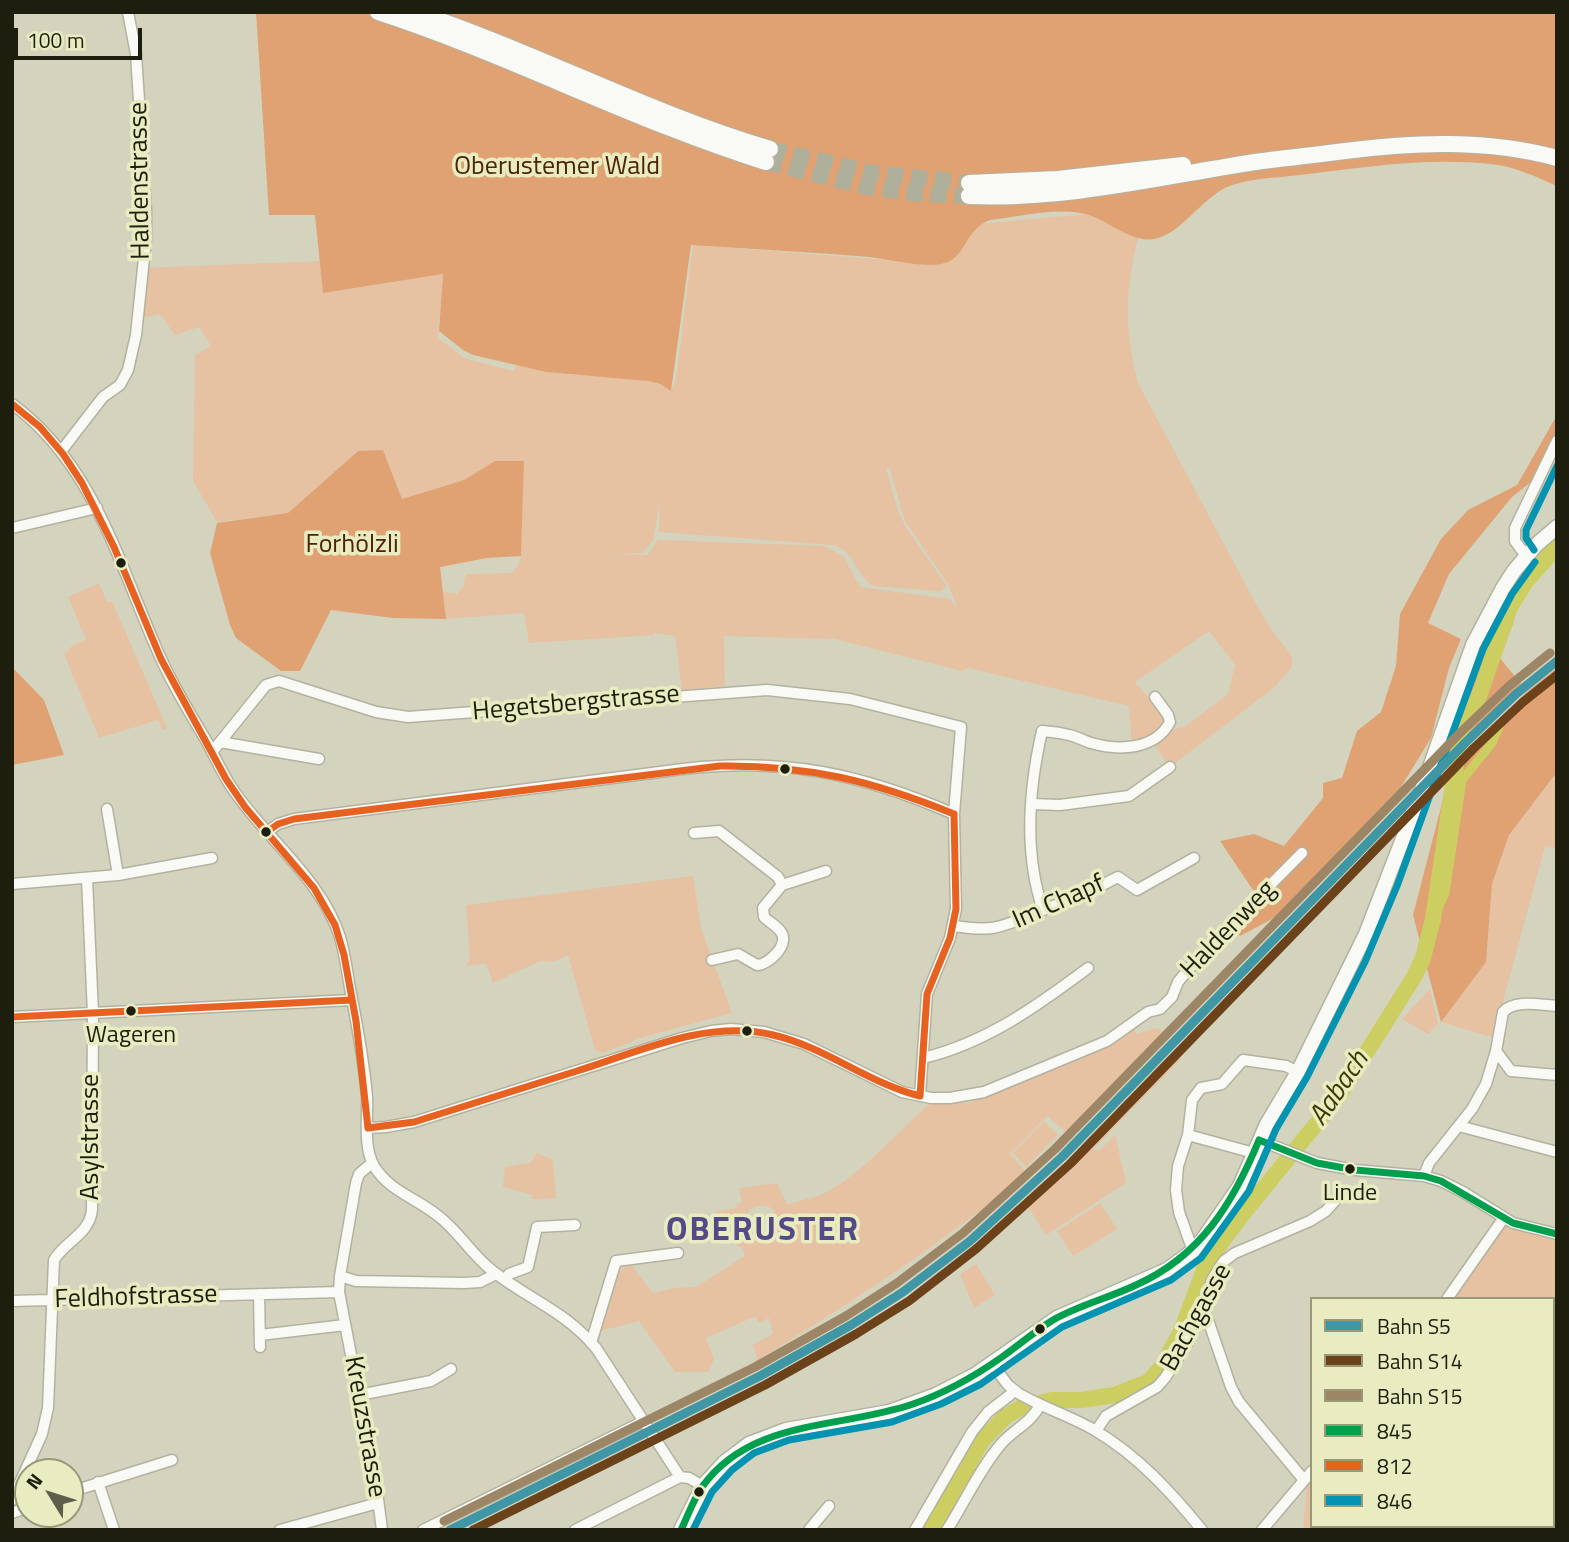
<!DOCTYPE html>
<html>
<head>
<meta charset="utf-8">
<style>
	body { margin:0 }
	#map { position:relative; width:1569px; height:1542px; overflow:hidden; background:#d4d4be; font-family:"Titillium Web",sans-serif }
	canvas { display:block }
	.frame { position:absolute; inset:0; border:14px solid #1d1e0e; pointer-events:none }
	.legend { position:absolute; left:1310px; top:1297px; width:245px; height:231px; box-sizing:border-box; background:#e9ebc1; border:2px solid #979979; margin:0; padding:9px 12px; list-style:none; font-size:21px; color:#1d1e0e }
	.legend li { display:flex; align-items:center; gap:14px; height:35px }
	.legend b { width:35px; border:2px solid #979979 }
	.north { position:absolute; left:14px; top:1458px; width:70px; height:70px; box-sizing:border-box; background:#e9ebc1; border:2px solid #979979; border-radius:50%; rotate:308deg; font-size:19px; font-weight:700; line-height:28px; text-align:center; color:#1d1e0e }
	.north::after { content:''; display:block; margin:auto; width:24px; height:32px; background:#5d5e4c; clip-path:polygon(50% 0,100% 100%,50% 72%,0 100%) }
	.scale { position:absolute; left:14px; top:28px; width:128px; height:32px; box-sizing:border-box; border:4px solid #1d1e0e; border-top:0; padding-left:9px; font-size:21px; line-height:24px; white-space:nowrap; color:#1d1e0e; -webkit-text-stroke:5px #e9ebc1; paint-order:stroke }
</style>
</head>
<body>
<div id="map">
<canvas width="1569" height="1542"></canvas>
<div class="frame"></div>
<ul class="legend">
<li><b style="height:9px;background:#3f96a4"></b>Bahn S5</li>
<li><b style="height:9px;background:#6c421b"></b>Bahn S14</li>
<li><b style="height:9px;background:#9d8666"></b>Bahn S15</li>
<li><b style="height:9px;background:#019f4e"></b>845</li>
<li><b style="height:9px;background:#e76121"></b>812</li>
<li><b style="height:9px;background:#0494b1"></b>846</li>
</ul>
<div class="north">N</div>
<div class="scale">100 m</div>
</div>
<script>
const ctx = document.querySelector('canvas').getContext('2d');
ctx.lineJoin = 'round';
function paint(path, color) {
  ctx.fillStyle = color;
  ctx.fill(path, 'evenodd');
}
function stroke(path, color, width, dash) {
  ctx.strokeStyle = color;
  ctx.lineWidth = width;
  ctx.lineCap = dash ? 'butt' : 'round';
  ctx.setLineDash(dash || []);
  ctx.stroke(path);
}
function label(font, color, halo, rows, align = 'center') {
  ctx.font = font + ' "Titillium Web",sans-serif';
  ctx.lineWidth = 7;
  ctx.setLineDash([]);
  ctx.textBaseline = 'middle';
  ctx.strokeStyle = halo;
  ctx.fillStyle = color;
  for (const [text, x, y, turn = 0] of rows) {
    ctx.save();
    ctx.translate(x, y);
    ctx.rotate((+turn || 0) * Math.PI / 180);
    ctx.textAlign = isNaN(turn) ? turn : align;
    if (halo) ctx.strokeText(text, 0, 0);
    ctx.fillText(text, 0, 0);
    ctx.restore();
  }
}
paint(new Path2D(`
	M1087,214l51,23c-13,57 -14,88 0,146l118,221 16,27 20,25v11l-17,20 -105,80 -18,-25 -20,5 -3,-41 -161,-38 -6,3 -127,-32 -111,-3 1,50 -43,4 -7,-54 -21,-3v2l-125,8 -5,-30 -78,6 -3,-27 14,2 7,-9 2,-11 46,-1 6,-7 3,-10 3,-94 -29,-1 -31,19 -62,19 -19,-49 -25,1 -70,62 -71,9 -24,-41 2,-126 16,-9 -12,-19 -24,8 -15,-21 -22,5 5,-51 177,-7 3,32 120,-19 -5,64 26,20 49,13 5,-6c15,4 29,7 44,9 25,3 92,1 109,17l5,-12 17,-134 221,17c35,7 47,-12 65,-38zM889,466l16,55 43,63 10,25 -8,-10 -90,-12 -16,-30 -19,-11 -167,-6 -11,15 -32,-1 27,-1 11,-12 7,-40 -1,31 174,13c22,5 22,31 41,41l67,5 6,-5 -40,-57 -9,-18 -12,-42zM1209,631l26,34 -7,29 -42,32 -19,6 3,-10 -35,-40z
	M99,583l8,19 5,-1 55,127 -5,2 -4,-10 -59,18 -35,-84 5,-3v-3l17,-9 -18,-42z
	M1557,772v76l-12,-2 -41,152 -6,41 -57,-17 45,-60 6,-78 17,-49z
	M693,876l8,52 31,85 -89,24 -40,16 -8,-3 -27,-95 -15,7 -13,-1 -47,22 -7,-20 -20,3 4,-7 -4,-54z
	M1430,989l8,34 -10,11 -26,-15z
	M1155,1028l11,4 -91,96 -7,6 -21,-18 -37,38 17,19c-84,70 -175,129 -269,187l-5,-15 20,-11 -4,-16 -11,5 -2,-7 -50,22 8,21 -6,13h-33l-36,-51 -39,10 19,-59 11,-9 23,30 22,-5 21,-1 49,-31 -3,-9 -6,-2 4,-6 11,-6 11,3 9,-4 -2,-6 6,-15c-9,-8 -16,-6 -26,-1l-2,6 -23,4 -7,-2 -2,-6 22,-4 -1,-4 6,-2 -3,-14 38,-5 10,22c12,-5 24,-6 36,-11 39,-20 75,-62 107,-91h38l31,-12 117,-49 18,-13 3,5z
	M1178,1056l3,3 -88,90 6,2 16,-16 11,48 -80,52 -20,-31 62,-59 2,1z
	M1044,1121l14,14 -32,32 -13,-14z
	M537,1153l16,7 3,38 -23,1 -1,-4 -29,-8 2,-20 25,-4z
	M1100,1203l17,26 -44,27 -16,-25z
	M1503,1219l54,14v297h-254l4,-45 5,-5v46h241v-227h-98z
	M976,1264l19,31 -21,13 -14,-34z`), '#e6c1a2');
paint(new Path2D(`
	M256,12h1301v174c-21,-9 -43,-20 -66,-22 -62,-7 -128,3 -191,11 -24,3 -51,3 -73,12 -26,12 -47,48 -73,52 -24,4 -47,-20 -69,-25 -30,-7 -66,3 -95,6 -26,10 -23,36 -45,43 -18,6 -56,-4 -76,-6 -59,-5 -119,-8 -178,-12l-20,146 -11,-7 -12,-3 -102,-9 -73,-17 -10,-5 -24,-19 4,-57 -120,19 -8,-78h-46z
	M1557,415v26l-16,33 -29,23 -63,77 -21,49 33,16 -12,29 -18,70 -46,75 -94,96 -51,27 -12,-15 27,-28 -35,-52 34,-7 30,12 39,-48v-15l19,-5 15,-47 24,-19 15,-46 4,-52 41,-75 27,-29 49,-25z
	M383,450l19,49 62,-19 31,-19h29l-3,95 -34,2 -47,9 6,52 -53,-1 -62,-8 -31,61h-19l-45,-33 -6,-13 -20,-72 7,-30 71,-10 70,-62z
	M1557,540v12l-12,10 -35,46 4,13 -14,37 21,26 -75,71v-8l20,-58 40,-87 28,-39z
	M12,667l32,33 20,55 -52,10z
	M1557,668v104l-48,63 -17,49 -6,78 -45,60 -28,-107 39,-150 76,-74z`), '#e0a272');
stroke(new Path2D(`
	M1433,919l12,-26 17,-113 30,-37 7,-16`), '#cdce61', 9);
stroke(new Path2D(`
	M931,1530l51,-89 23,-24 15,-9 32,-8h30l32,-5 34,-13 15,-17 18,-34 26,-69 35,-47 97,-119 75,-119 9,-19 10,-39 28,-188 18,-35 31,-89 17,-27 30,-33`), '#cdce61', 16);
stroke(new Path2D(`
	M770,149l103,24 96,10
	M766,162l101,25 53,7 49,2`), '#afb09b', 16, [16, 8]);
const minor = new Path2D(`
	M12,404c79,57 106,156 143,241 14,34 33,65 52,97 8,15 15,31 25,46 33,50 89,90 108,149 5,17 7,34 10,51 7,36 14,73 17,109 1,21 -4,50 7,69 15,25 42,32 63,49 22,16 35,41 57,57 36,28 71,39 102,76l84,129
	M62,450l41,-53 17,-12 8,-15 8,-35 10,-96v-29l-10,-156 -8,-42
	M12,528l85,-20
	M1526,556l-11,-15v-13l42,-87
	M220,742l99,17
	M212,752l54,-67 13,-4 97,31 32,5 359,-27 83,9 111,28 -7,87 2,95 -6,29 -23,56 -7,102
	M1031,804l29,1 69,-9 41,-29
	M107,809l11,66
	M267,832l11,-8 16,-5 389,-50c101,-12 179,5 271,45
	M694,833l25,-2 59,46 4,8
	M12,884l106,-9 94,-17
	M1043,910c-19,-56 -14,-122 -1,-179 8,1 15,1 22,3 10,1 18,6 27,9 28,8 64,7 79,-21l-2,-7 -13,-18
	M954,926c45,7 49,-1 89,-16 27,-10 49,-19 75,-33l19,13 57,-32
	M712,960l26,-6 19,11c11,0 33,-20 24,-33 -4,-6 -12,-10 -17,-15l-1,-9 19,-23 44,-14
	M12,1017l340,-17
	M1496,1051l15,20 46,4
	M923,1058c63,-15 114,-52 165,-90
	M1459,1126l98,26
	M368,1128l18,-1 28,-5 268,-84 29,-7 20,-2 33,3 40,12 98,48 29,6h19l34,-6 123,-51 41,-29 12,-3 12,-12 6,-15 20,-24 104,-105
	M1188,1135l66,18
	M1259,1140l58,23 38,7 69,6 17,5 22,11 50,31 44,11
	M372,1163l-13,11 -3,9 -16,93 -1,16 38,199 5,39
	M1424,1176l5,-13 43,-54 14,-25 10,-33 7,-39c12,-13 37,-7 54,-6
	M1193,1251l-14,-39 -3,-22 2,-24 10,-31 4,-35 9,-12 21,-4 21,-24 43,6 12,6
	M340,1276l16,5 108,2 16,-1 16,-8
	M505,1279l4,-5 19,-7 9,-40 38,-2
	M259,1294l1,53
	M1447,1299l56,-80
	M12,1301l327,-9
	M1200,1312l7,5 24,70 8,15 65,78
	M260,1335l85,-10
	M591,1343l25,-82 62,-8
	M992,1364l16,21 10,8c25,15 53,23 78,38 42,25 75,61 106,99
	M359,1395l72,-14 20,-12
	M1096,1431l10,-15 51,-29 8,-9 23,-36 25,-64 11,-17 11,-8 75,-32 16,-10 15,-17
	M98,1482l16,48
	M70,1492l102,-32
	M12,1500l30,-66 6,-26 6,-148c12,-20 35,-25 38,-50l1,-196 -6,-136
	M12,1513l16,-6
	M280,1530l98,-27
	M423,1530l219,-108
	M575,1530l105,-53 9,1 14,8
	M809,1530l20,-24
	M915,1530l57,-98 16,-20 22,-17 4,-5
	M947,1530c18,-28 32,-60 54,-86 12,-14 30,-21 39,-39
	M1262,1530l50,-59`);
const major = new Path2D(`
	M681,1530l22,-44 22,-24 24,-18 37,-14 103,-18 47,-17 39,-20 82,-57 110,-48 26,-19 11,-13 36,-52 27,-62 31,-52 68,-138 57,-147 50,-142 30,-57 11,-17 22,-26 21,-18`);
const highway = new Path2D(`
	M378,12c132,43 256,109 388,150
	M415,12c121,40 233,101 355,137
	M969,183l89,-4 125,-14
	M969,196c97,4 190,-19 286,-34 29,-4 60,-7 90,-11 71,-9 142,-12 212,7`);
stroke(minor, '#b2b2a1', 13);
stroke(major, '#b2b2a1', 17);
stroke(highway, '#b2b2a1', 18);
stroke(minor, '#f9f9f5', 10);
stroke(major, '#f9f9f5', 14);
stroke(highway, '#f9f9f5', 16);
stroke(new Path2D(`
	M1259,1140l58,23 38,7 69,6 17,5 72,42 44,11
	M681,1530c7,-14 12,-30 21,-43 49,-69 139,-58 211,-83 32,-11 62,-28 89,-47 17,-12 33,-26 51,-37 26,-15 56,-22 83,-35 65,-29 97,-82 123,-145`), '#019f4e', 7);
stroke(new Path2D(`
	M12,404l28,23 23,27 19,29 32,64 47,112 65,120 19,28 69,81 21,37 9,30 12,66 12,107
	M267,832l11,-8 16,-5 426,-53c88,-1 153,15 234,48
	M12,1017l340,-17
	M920,1096l7,-102 23,-56 6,-29 -2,-95
	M368,1128l46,-6c54,-17 108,-34 163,-51 61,-19 130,-52 196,-36 52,12 95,48 147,61`), '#e76121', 7);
stroke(new Path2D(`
	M1534,550l-8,-12v-8l31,-64
	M693,1530l19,-38 20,-22 22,-17 35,-13 103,-18 49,-18 40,-20 81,-57 109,-47 30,-22 48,-67 27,-62 31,-52 58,-115 32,-76 86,-237 29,-55 23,-32`), '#0494b1', 7);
stroke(new Path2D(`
	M450,1530l310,-154 91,-51 52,-33 67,-51 92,-84 405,-416 49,-47 41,-33`), '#3f96a4', 9);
stroke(new Path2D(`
	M473,1530l292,-145 91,-51 53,-33 67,-52 94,-85 404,-416 49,-46 34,-27`), '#6c421b', 9);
stroke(new Path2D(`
	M444,1521l311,-154 91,-51 51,-33 66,-50 92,-84 405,-416 49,-47 41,-33`), '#9d8666', 9);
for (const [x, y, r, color] of [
	[121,563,6,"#1d1e0e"],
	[785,769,6,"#1d1e0e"],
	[266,832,6,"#1d1e0e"],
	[131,1011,6,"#1d1e0e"],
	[747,1031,6,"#1d1e0e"],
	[1350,1169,6,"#1d1e0e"],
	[1040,1329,6,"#1d1e0e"],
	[699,1492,6,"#1d1e0e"]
]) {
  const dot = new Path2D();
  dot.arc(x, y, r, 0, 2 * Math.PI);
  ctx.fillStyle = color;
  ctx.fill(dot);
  stroke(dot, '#e9ebc1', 2.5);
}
label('24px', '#1d1e0e', '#e9ebc1', [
	["Wageren",131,1036],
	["Linde",1350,1194]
]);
label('26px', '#4e2306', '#e9ebc1', [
	["Oberustemer Wald",557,168],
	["Forhölzli",352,546]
]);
label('26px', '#1d1e0e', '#e9ebc1', [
	["Haldenstrasse",141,181,-91],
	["Hegetsbergstrasse",576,704,-5],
	["Im Chapf",1059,903,-24],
	["Haldenweg",1229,930,-46],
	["Asylstrasse",92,1137,-90],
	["Feldhofstrasse",136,1298,-2],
	["Bachgasse",1197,1318,-61],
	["Kreuzstrasse",364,1427,80]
]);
label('italic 28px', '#3c3b00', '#e9ebc1', [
	["Aabach",1340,1089,-56]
]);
ctx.letterSpacing = '2px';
label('bold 33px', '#544a88', '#e9ebc1', [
	["OBERUSTER",763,1232]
]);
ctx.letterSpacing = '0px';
</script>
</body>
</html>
